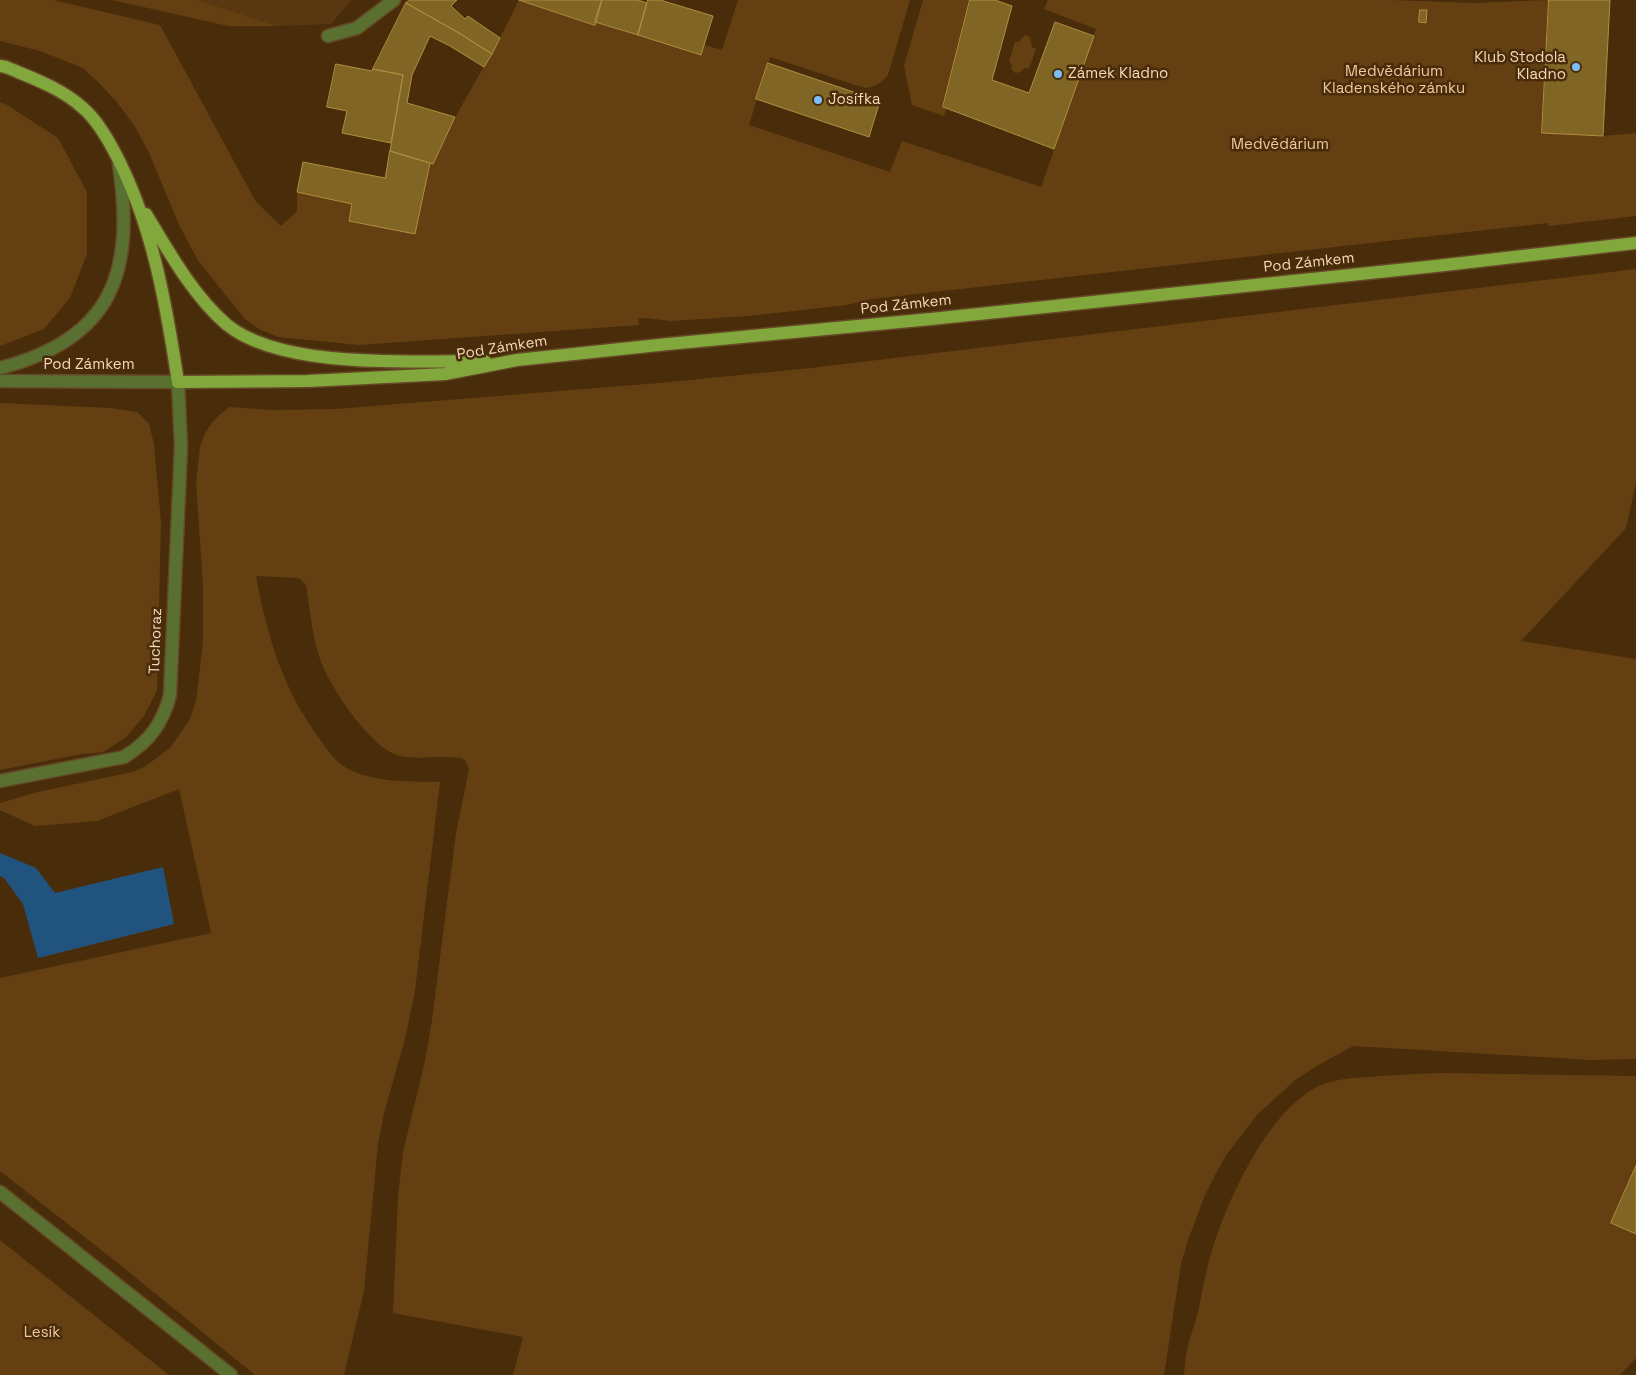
<!DOCTYPE html>
<html>
<head>
<meta charset="utf-8">
<style>
	body { margin:0 }
	canvas { display:block; background:#492c09 }
</style>
</head>
<body>
<canvas width="1636" height="1375"></canvas>
<script>
const ctx = document.querySelector('canvas').getContext('2d');
ctx.lineJoin = 'round';
function paint(path, color) {
  ctx.fillStyle = color;
  ctx.fill(path, 'evenodd');
}
function stroke(path, color, width, dash) {
  ctx.strokeStyle = color;
  ctx.lineWidth = width;
  ctx.lineCap = dash ? 'butt' : 'round';
  ctx.setLineDash(dash || []);
  ctx.stroke(path);
}
function label(font, color, halo, rows, align = 'center') {
  ctx.font = font + ' "Space Grotesk",sans-serif';
  ctx.lineWidth = 5;
  ctx.setLineDash([]);
  ctx.textBaseline = 'middle';
  ctx.strokeStyle = halo;
  ctx.fillStyle = color;
  for (const [text, x, y, turn = 0] of rows) {
    ctx.save();
    ctx.translate(x, y);
    ctx.rotate((+turn || 0) * Math.PI / 180);
    ctx.textAlign = isNaN(turn) ? turn : align;
    if (halo) ctx.strokeText(text, 0, 0);
    ctx.fillText(text, 0, 0);
    ctx.restore();
  }
}
paint(new Path2D(`
	M198,0h153l-20,24 -54,2z`), '#593811');
paint(new Path2D(`
	M0,0h53l107,25 96,177 25,24 16,-15v-19l55,12 -3,17 66,13 15,-71 3,1c24,-57 60,-108 86,-164l75,25 1,-3 106,32 3,-9 18,5 16,-50h172l-22,75c-6,8 -13,12 -23,13l-95,-31 -21,68 141,47 12,-31 139,46 55,-158 -52,-20 4,-9h342l83,3 76,-3 -7,133 61,3 33,-3v83l-87,10 -1,-3 -676,76 -25,6 -98,11 -78,5 -25,-3 -8,1 1,6 -280,20 -81,-8 -19,-8 -14,-10 -46,-57 -19,-35 -31,-74 -15,-28 -18,-24 -16,-17 -17,-16 -43,-17 -40,-10z
	M112,0h86l79,26h-49z
	M923,0h47l-27,107 3,2 -2,7 -32,-11 -8,-39z
	M1025,35l5,2 2,10 4,2 -7,20 -5,-1 -3,4 -6,1 -4,-4 1,-4 -3,-3 6,-20h4z
	M0,102l7,3 51,33 29,54v62l-17,44 -26,31 -44,17z
	M1636,269v214l-10,45 -105,113 115,18v400l-45,1 -238,-14 -38,21 -21,14 -37,34 -30,39 -12,21 -10,20 -17,45 -7,24 -17,111h-651l10,-38 -130,-24 5,-117 5,-44 22,-91 7,-41 24,-187 13,-63 -3,-9 -5,-3c-20,-3 -41,2 -60,-2 -29,-5 -72,-70 -81,-97 -8,-23 -10,-50 -14,-74l-7,-7 -43,-2c11,59 26,112 63,162 8,12 17,25 31,32 28,13 60,11 90,12l-25,209 -10,48 -21,74 -6,31 -14,147 -20,84h-89l-132,-108 -123,-96v-193l211,-45 -32,-144 -82,32 -62,5 -35,-16v-7l38,-11 94,-20 14,-6 25,-19 19,-28 6,-18 7,-59v-58l-7,-101 4,-36 4,-12 7,-11 8,-9 11,-8 41,3 65,-1 323,-26 152,-15z
	M0,403l111,5 26,4 12,12 5,20 7,78 -4,168 -13,26 -19,22 -22,14 -21,2 -82,16z
	M1440,1073l196,3v282l-16,17h-436c1,-11 2,-23 5,-34 2,-7 5,-14 7,-21 6,-23 9,-48 16,-70 17,-53 57,-143 111,-166 15,-5 30,-6 45,-7 24,-2 48,-3 72,-4z
	M0,1240l169,135h-169z`), '#643f12');
paint(new Path2D(`
	M0,853l36,15 19,25 108,-26 11,57 -136,34 -15,-54 -19,-26 -4,-2z`), '#20547f');
const building = new Path2D(`
	M410,0h47l-6,6 14,13 3,-3 32,22 -8,16 -33,-21 -53,-30z
	M519,0h83l-7,25z
	M602,0h36l9,3 -9,32 -43,-13z
	M648,0h12l53,16 -12,39 -63,-20z
	M970,0h25l17,6 -20,74 37,13 26,-71 39,14 -40,113 -111,-42z
	M1549,0h61l-7,136 -61,-3z
	M406,3l53,30 33,21 -8,13 -34,-21 -20,-10 -18,39 -5,28 48,14 -22,47 -43,-13 13,-76 -30,-6z
	M1420,10h7l-1,13 -7,-1z
	M768,63l112,38 -11,36 -113,-38z
	M336,64l36,7 1,-2 30,6 -12,68 -49,-10 5,-22 -20,-4z
	M390,151l40,12 -15,71 -66,-13 3,-17 -55,-12 6,-30 82,16z
	M1636,1166v68l-25,-11z`);
paint(building, '#806524');
stroke(building, '#b08e3f', 1);
const minor = new Path2D(`
	M328,36l29,-8 37,-28
	M0,368c113,-29 135,-96 119,-203
	M0,381l178,1 3,64 -11,249c-7,28 -21,47 -46,62l-124,24
	M0,1192l231,183`);
const major = new Path2D(`
	M0,66l6,1c26,11 55,21 77,41 13,11 23,28 31,43 38,71 52,152 64,231l130,-1 137,-7 72,-14 151,-16 263,-25 505,-53 200,-23
	M146,214c23,38 46,80 80,110 55,46 190,37 259,37`);
stroke(minor, '#654825', 15);
stroke(major, '#654825', 15);
stroke(minor, '#597031', 12);
stroke(major, '#82a83d', 12);
for (const [x, y, r, color] of [
	[1576,67,5,"#7cbef9"],
	[1058,74,5,"#7cbef9"],
	[818,100,5,"#7cbef9"]
]) {
  const dot = new Path2D();
  dot.arc(x, y, r, 0, 2 * Math.PI);
  ctx.fillStyle = color;
  ctx.fill(dot);
  stroke(dot, '#492c09', 2);
}
label('15px', '#f7d8ba', '#492c09', [
	["Klub Stodola",1566,58,"right"],
	["Kladno",1566,75,"right"],
	["Zámek Kladno",1068,74],
	["Josífka",828,100]
], 'left');
label('15px', '#f1c89f', '#492c09', [
	["Medvědárium",1394,72],
	["Kladenského zámku",1394,89],
	["Medvědárium",1280,145],
	["Lesík",42,1333]
]);
label('15px', '#f7d8ba', '#492c09', [
	["Pod Zámkem",1309,263,-6],
	["Pod Zámkem",906,305,-6],
	["Pod Zámkem",502,348,-9],
	["Pod Zámkem",89,365],
	["Tuchoraz",156,641,-88]
]);
</script>
</body>
</html>
